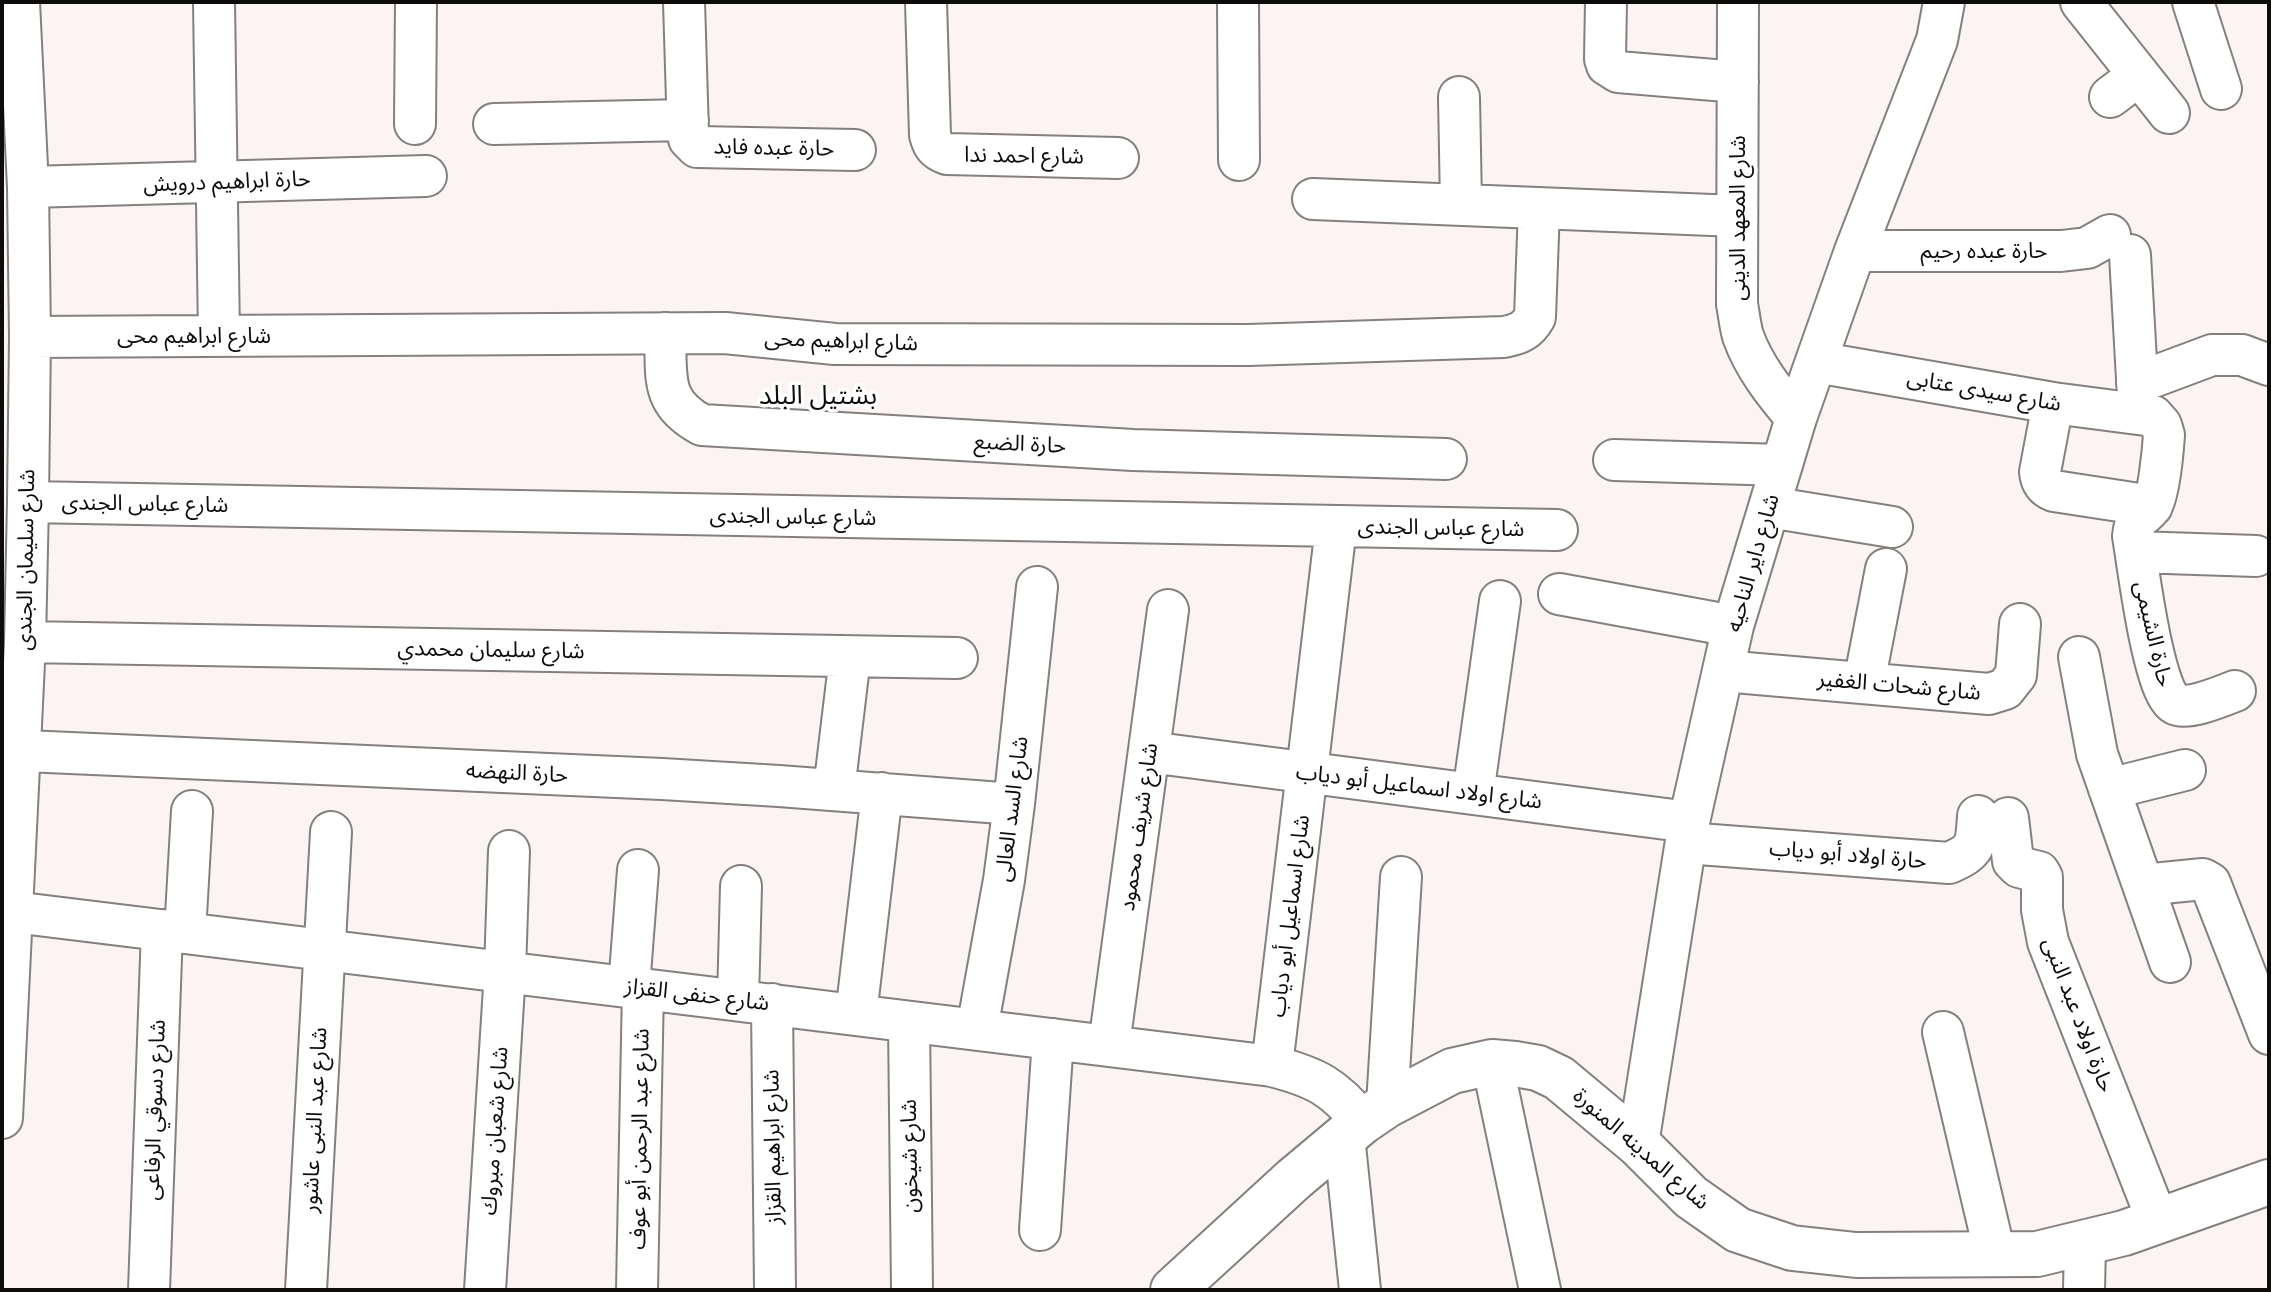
<!DOCTYPE html>
<html>
<head>
<meta charset="utf-8">
<style>
	body { margin:0 }
	#map { position:relative; width:2271px; height:1292px; overflow:hidden; background:#fbf4f3; font-family:Mulish,sans-serif }
	canvas { display:block }
	.frame { position:absolute; inset:0; border:4px solid #0e0c0b; pointer-events:none }
</style>
</head>
<body>
<div id="map">
<canvas width="2271" height="1292"></canvas>
<div class="frame"></div>
</div>
<script>
const ctx = document.querySelector('canvas').getContext('2d');
ctx.lineJoin = 'round';
function stroke(path, color, width, dash) {
  ctx.strokeStyle = color;
  ctx.lineWidth = width;
  ctx.lineCap = dash ? 'butt' : 'round';
  ctx.setLineDash(dash || []);
  ctx.stroke(path);
}
function label(font, color, halo, rows, align = 'center') {
  ctx.font = font + ' Mulish,"Noto Sans Arabic",sans-serif';
  ctx.lineWidth = 7;
  ctx.setLineDash([]);
  ctx.textBaseline = 'middle';
  ctx.strokeStyle = halo;
  ctx.fillStyle = color;
  for (const [text, x, y, turn = 0] of rows) {
    ctx.save();
    ctx.translate(x, y);
    ctx.rotate((+turn || 0) * Math.PI / 180);
    ctx.textAlign = isNaN(turn) ? turn : align;
    if (halo) ctx.strokeText(text, 0, 0);
    ctx.fillText(text, 0, 0);
    ctx.restore();
  }
}
const street = new Path2D(`
	M214,2l5,334
	M684,2l4,131 1,6 8,8 158,3
	M926,2l4,133c3,11 6,15 17,19l171,4
	M1238,2l1,158
	M1606,2l-1,57 2,6 11,7 120,10
	M1738,2l-1,302c2,10 3,22 6,32 11,31 32,57 53,82
	M2081,2l88,111
	M2193,2l28,87
	M1459,97l2,107
	M2110,97l29,-22
	M415,124l1,-122
	M494,124l194,-4
	M28,187l398,-11
	M1313,199l424,17
	M1855,251h206l26,-3 23,-13
	M2130,255l9,159
	M665,333c2,43 -6,69 37,92l431,25 313,9
	M30,337l695,-4 110,11 413,1 256,-8c15,-3 23,-6 31,-20l4,-109
	M1816,362l237,41 100,13 8,9 3,10c-1,14 -5,59 -12,70 -9,15 -16,6 -19,31 5,29 20,156 42,168 12,7 47,-8 60,-13
	M2137,383l75,-28h30l27,10
	M2053,403l-13,69c1,10 4,15 14,19l98,15
	M1614,460l168,5
	M28,502l1529,28
	M1769,507l123,20
	M2136,552l120,4
	M1559,594l174,32
	M25,642l932,16
	M2079,657l18,97 73,208
	M1723,671l266,23 16,-5 11,-14 4,-51
	M1864,683l22,-114
	M2,750l660,29 117,7 235,18
	M1149,752l540,70
	M2109,789l76,-19
	M834,790l16,-133
	M1473,794l27,-193
	M2008,818l5,43 6,6 20,5 3,5v33l6,32 110,280
	M1686,843l263,20c28,-12 27,-18 29,-47
	M2143,885l60,-6 7,4 59,151
	M13,912l1259,154c43,11 63,21 90,56
	M185,933l7,-122
	M629,987l9,-117
	M738,1000l3,-114
	M772,1004l3,286
	M856,1015l26,-222
	M909,1022l3,268
	M977,1029l27,-149 10,-76 23,-217
	M1943,1032l52,222
	M1109,1045l59,-435
	M1492,1062l48,228
	M1272,1066l64,-539
	M1387,1105l14,-228
	M2,1118l23,-476 3,-140 2,-165 -2,-150 -9,-185
	M1344,1136l16,154
	M1638,1144l51,-322 44,-196 63,-208 59,-167 82,-211 7,-38
	M1040,1230l13,-191
	M149,1290l13,-360
	M306,1290l25,-458
	M485,1290l20,-319 4,-120
	M637,1290l6,-302
	M2084,1290l1,-46`);
const secondary = new Path2D(`
	M1173,1290l121,-111 68,-57 25,-17 65,-34 40,-9 23,2 23,4 21,10 79,66 53,53 47,33 54,18 64,7 181,-1 87,-21 145,-51`);
stroke(street, '#857f7e', 44);
stroke(secondary, '#857f7e', 48);
stroke(street, '#fff', 40);
stroke(secondary, '#fff', 44);
label('22px', '#0e0c0b', '#fff', [
	["حارة عبده فايد",774,148,1],
	["شارع احمد ندا",1024,156,1],
	["حارة ابراهيم درويش",227,182,-2],
	["شارع المعهد الدينى",1738,218,-90],
	["حارة عبده رحيم",1984,251],
	["شارع ابراهيم محى",194,336],
	["شارع ابراهيم محى",841,341,2],
	["شارع سيدى عتابى",1984,391,10],
	["حارة الضبع",1020,444,3],
	["شارع عباس الجندى",145,504,1],
	["شارع عباس الجندى",793,517,1],
	["شارع عباس الجندى",1441,528,1],
	["شارع سليمان الجندى",26,560,-89],
	["شارع داير الناحيه",1753,563,-74],
	["حارة الشيمى",2153,634,77],
	["شارع سليمان محمدي",491,650,1],
	["شارع شحات الغفير",1899,686,5],
	["حارة النهضه",517,773,3],
	["شارع اولاد اسماعيل أبو دياب",1419,787,7],
	["شارع السد العالى",1012,809,-83],
	["شارع شريف محمود",1139,827,-82],
	["حارة اولاد أبو دياب",1848,855,5],
	["شارع اسماعيل أبو دياب",1290,916,-83],
	["شارع حنفى القزاز",697,995,7],
	["حارة اولاد عبد النبى",2078,1015,69],
	["شارع دسوقي الرفاعى",155,1110,-88],
	["شارع عبد النبى عاشور",315,1120,-87],
	["شارع شعبان مبروك",495,1131,-86],
	["شارع عبد الرحمن أبو عوف",640,1139,-89],
	["شارع ابراهيم القزاز",773,1147,-91],
	["شارع المدينه المنورة",1641,1149,41],
	["شارع شيخون",910,1156,-91]
]);
label('26px', '#0e0c0b', '#fff', [
	["بشتيل البلد",818,396]
]);
</script>
</body>
</html>
